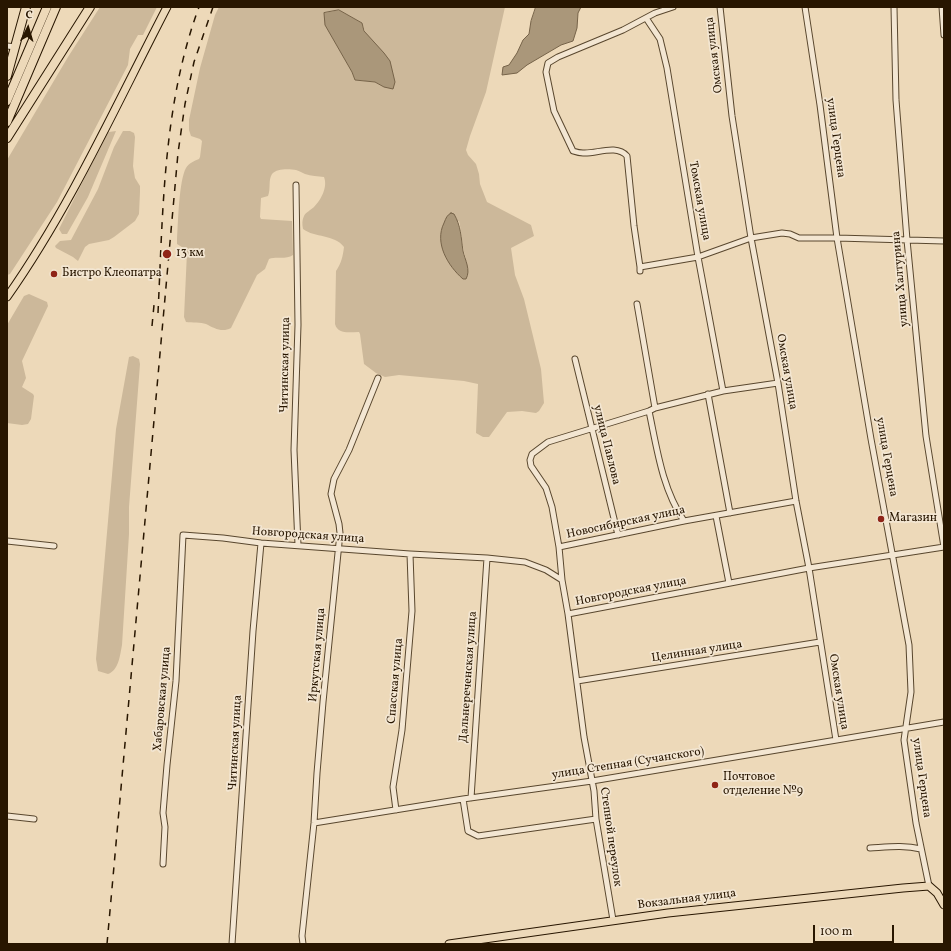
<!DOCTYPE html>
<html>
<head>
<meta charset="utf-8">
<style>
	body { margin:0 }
	#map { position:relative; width:951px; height:951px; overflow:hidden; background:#edd9b9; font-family:Vollkorn,serif }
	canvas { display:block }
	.frame { position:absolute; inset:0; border:8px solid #281600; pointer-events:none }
	.north { position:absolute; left:8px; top:8px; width:40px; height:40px; -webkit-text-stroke:3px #f3e6d2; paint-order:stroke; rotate:5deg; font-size:11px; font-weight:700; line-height:16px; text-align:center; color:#281600 }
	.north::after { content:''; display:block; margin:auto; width:14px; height:18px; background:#281600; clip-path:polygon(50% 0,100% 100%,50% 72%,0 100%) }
	.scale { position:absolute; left:813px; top:925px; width:81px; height:18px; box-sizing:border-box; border:2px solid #281600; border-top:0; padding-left:5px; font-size:12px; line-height:14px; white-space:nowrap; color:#281600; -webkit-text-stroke:3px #f3e6d2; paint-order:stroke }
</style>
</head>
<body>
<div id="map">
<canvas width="951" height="951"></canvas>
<div class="frame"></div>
<div class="north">С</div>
<div class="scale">100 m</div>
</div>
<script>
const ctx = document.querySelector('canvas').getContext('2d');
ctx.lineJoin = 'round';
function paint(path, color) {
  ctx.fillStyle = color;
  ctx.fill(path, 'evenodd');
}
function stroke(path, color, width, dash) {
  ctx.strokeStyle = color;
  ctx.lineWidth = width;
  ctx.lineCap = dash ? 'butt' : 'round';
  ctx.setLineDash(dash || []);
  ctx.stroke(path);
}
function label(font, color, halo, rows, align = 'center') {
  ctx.font = font + ' Vollkorn,serif';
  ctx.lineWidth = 3.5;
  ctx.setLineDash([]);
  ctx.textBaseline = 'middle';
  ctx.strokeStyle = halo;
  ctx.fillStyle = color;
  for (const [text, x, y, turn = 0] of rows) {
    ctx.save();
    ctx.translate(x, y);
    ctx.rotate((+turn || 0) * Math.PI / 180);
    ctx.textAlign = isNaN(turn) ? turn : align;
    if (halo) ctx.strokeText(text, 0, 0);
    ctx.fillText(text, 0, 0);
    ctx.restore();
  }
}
paint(new Path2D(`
	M100,7h57l-14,28h-5l-8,14 -2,16 -71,137 -47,72 -3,1v-61l1,-11 -1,-2v-41l61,-103z
	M219,7h286l-19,85 -16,44 -4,14 2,5 8,9 3,10 1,10 7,18 44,23 3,11 -23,12 4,27 9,24 17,70 3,34 -5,8 -3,2 -14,-2 -15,1 -18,25h-6l-7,-4 2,-49 -14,-3 -65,-6 -14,2 -9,-4 -12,-9 -4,-30 -1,-2c-9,0 -21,3 -24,-8l1,-53c5,-7 7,-15 8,-24 -10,-13 -29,-9 -41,-18 -1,-5 -1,-9 1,-13 2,-4 7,-6 10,-9 7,-7 14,-20 10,-30 -6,-1 -13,-1 -19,-3 -3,-1 -5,-3 -9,-4 -6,-1 -19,-2 -24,4 -4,6 -1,15 -4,22l-7,2 -1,19 1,2 31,2 1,34c-7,5 -17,1 -24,4l-4,10 -8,6 -26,53c-9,5 -17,0 -25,-4 -5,-2 -14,-1 -20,-2l-2,-5 3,-65 -2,-3 -8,-5v-4c1,-16 2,-60 9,-72 3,-5 8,-7 13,-9l1,-2 2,-16 -2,-2 -9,-3 -2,-6v-10l11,-52 15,-53zM339,10l23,13 22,64 -9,-5 -20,-2 -3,-8 -16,-30 -12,-29zM459,221c3,13 3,26 7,38l-26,-22z
	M116,131l-28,66 -21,37h-5l-3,-5 48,-96 2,-1z
	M123,131h7l4,2 1,4 -2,29 2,12 5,8v6l-1,22 -4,7 -21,16 -5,3 -20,4 -4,3 -7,14 -5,-4 -17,-9 -1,-2 5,-5 11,-1 27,-51 16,-42z
	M29,294l18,8 1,4 -26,55 4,17 -4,9 11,7 1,2 -3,23 -3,5 -6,1 -15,-2v-98l17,-29z
	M133,356l6,3 1,5 -11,143v27l-7,111c-2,10 -3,25 -14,29l-10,-3 -2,-12 20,-230 13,-72z`), '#ccb89a');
const water = new Path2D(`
	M536,7h45l-3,6 -1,15 -4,13 -12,4 -34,20 -10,8 -15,2 1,-8 6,-2 8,-12 6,-13 6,-6 2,-13z
	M339,10l23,13 2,8 20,22 6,8 5,21 -2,7 -9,-2 -9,-5 -20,-2 -3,-8 -27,-47 -1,-12z
	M451,213l3,1c7,12 7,23 9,37 2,9 8,19 3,28h-3c-15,-13 -29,-36 -19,-56 2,-5 3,-8 7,-10z`);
paint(water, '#aa977a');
stroke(water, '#766349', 1);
const minor = new Path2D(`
	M720,7l12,109 19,122 27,145 18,118 13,67 27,172
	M805,7l15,98 17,133 34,201 38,206 2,47 -7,48 12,83 13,63
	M894,7l2,93 11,140 19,196 18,111
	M942,7l2,28
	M646,18l14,21 7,29 31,189 25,134
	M7,46l9,1
	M296,185l2,140 -4,125 4,95
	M640,267l58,-10 53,-19 31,-5 8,1 9,4h38l107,3
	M640,271v-4l-6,-41 -7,-70c-11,-12 -30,-2 -44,-3 -3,0 -7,-1 -10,-2l-19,-40 -8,-39 2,-9 10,-6 65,-27 32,-17 18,-6
	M637,304l18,104
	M575,359l43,176
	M778,383l-55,8 -68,17 -6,3 -101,31 -16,12 -2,6 1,6 15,22 6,19 7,40 125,-26 112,-20
	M708,394l22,119
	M649,411c8,38 13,77 35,110
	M716,516l13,67
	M7,541l47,5
	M559,547l3,33
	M568,614l16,123 10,54 2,28 17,101
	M577,681l243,-39
	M471,798l16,-240
	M463,799l5,32 10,5 118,-17
	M396,810l-3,-23 9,-57 10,-119 -2,-57
	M7,816l27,3
	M314,823l149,-24 129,-18 352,-59
	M870,848c18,-1 34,-3 51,1
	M163,864l2,-37 -2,-14 4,-48 9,-84 7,-146 40,3 38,5 149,11 77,4 38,4 21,8 16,10 6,34 241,-46 135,-21
	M232,944l21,-313 8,-88
	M303,944l-1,-8 12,-113 3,-50 6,-71 17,-169 -1,-9 -8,-30 3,-15 15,-29 29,-72`);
const major = new Path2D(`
	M7,297c64,-91 109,-192 160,-290
	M449,944l219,-31 235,-25 26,-2 8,7 7,12`);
const highway = new Path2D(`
	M7,76l19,-69
	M7,101l40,-94
	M7,122l49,-115
	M7,138l83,-131`);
stroke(minor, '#59472e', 7);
stroke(major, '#281600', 9);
stroke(highway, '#281600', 10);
stroke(minor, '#f3e6d2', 5);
stroke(major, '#edd9b9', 7);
stroke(highway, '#edd9b9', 8);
stroke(new Path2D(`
	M158,313c5,-103 5,-209 41,-306
	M152,326l2,-21
	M107,944l71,-791 7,-49 9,-42 19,-55`), '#281600', 1.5, [7, 7]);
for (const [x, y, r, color] of [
	[167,254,5,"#8f2418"],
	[54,274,4,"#8f2418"],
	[881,519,4,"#8f2418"],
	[715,785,4,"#8f2418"]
]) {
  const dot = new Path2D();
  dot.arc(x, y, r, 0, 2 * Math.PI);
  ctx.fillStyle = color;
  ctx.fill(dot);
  stroke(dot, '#f3e6d2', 1.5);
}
label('12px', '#281600', '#f3e6d2', [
	["Омская улица",715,55,-97],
	["улица Герцена",835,138,82],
	["Томская улица",699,201,80],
	["улица Халтурина",901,279,-95],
	["Читинская улица",286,365,-89],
	["Омская улица",786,372,80],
	["улица Павлова",606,445,76],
	["улица Герцена",886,457,80],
	["Новосибирская улица",626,523,-12],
	["Новгородская улица",308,536,4],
	["Новгородская улица",631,592,-11],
	["Целинная улица",697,652,-9],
	["Иркутская улица",318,655,-85],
	["Дальнереченская улица",469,677,-86],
	["Спасская улица",396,681,-85],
	["Омская улица",838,692,81],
	["Хабаровская улица",163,699,-85],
	["Читинская улица",236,743,-87],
	["улица Степная (Сучанского)",628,764,-9],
	["улица Герцена",921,778,82],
	["Степной переулок",610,837,82],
	["Вокзальная улица",687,900,-7]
]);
label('12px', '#281600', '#f3e6d2', [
	["13 км",176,254],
	["Бистро Клеопатра",62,274],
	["Магазин",889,519],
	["Почтовое",723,778],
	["отделение №9",723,792]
], 'left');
</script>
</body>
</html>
